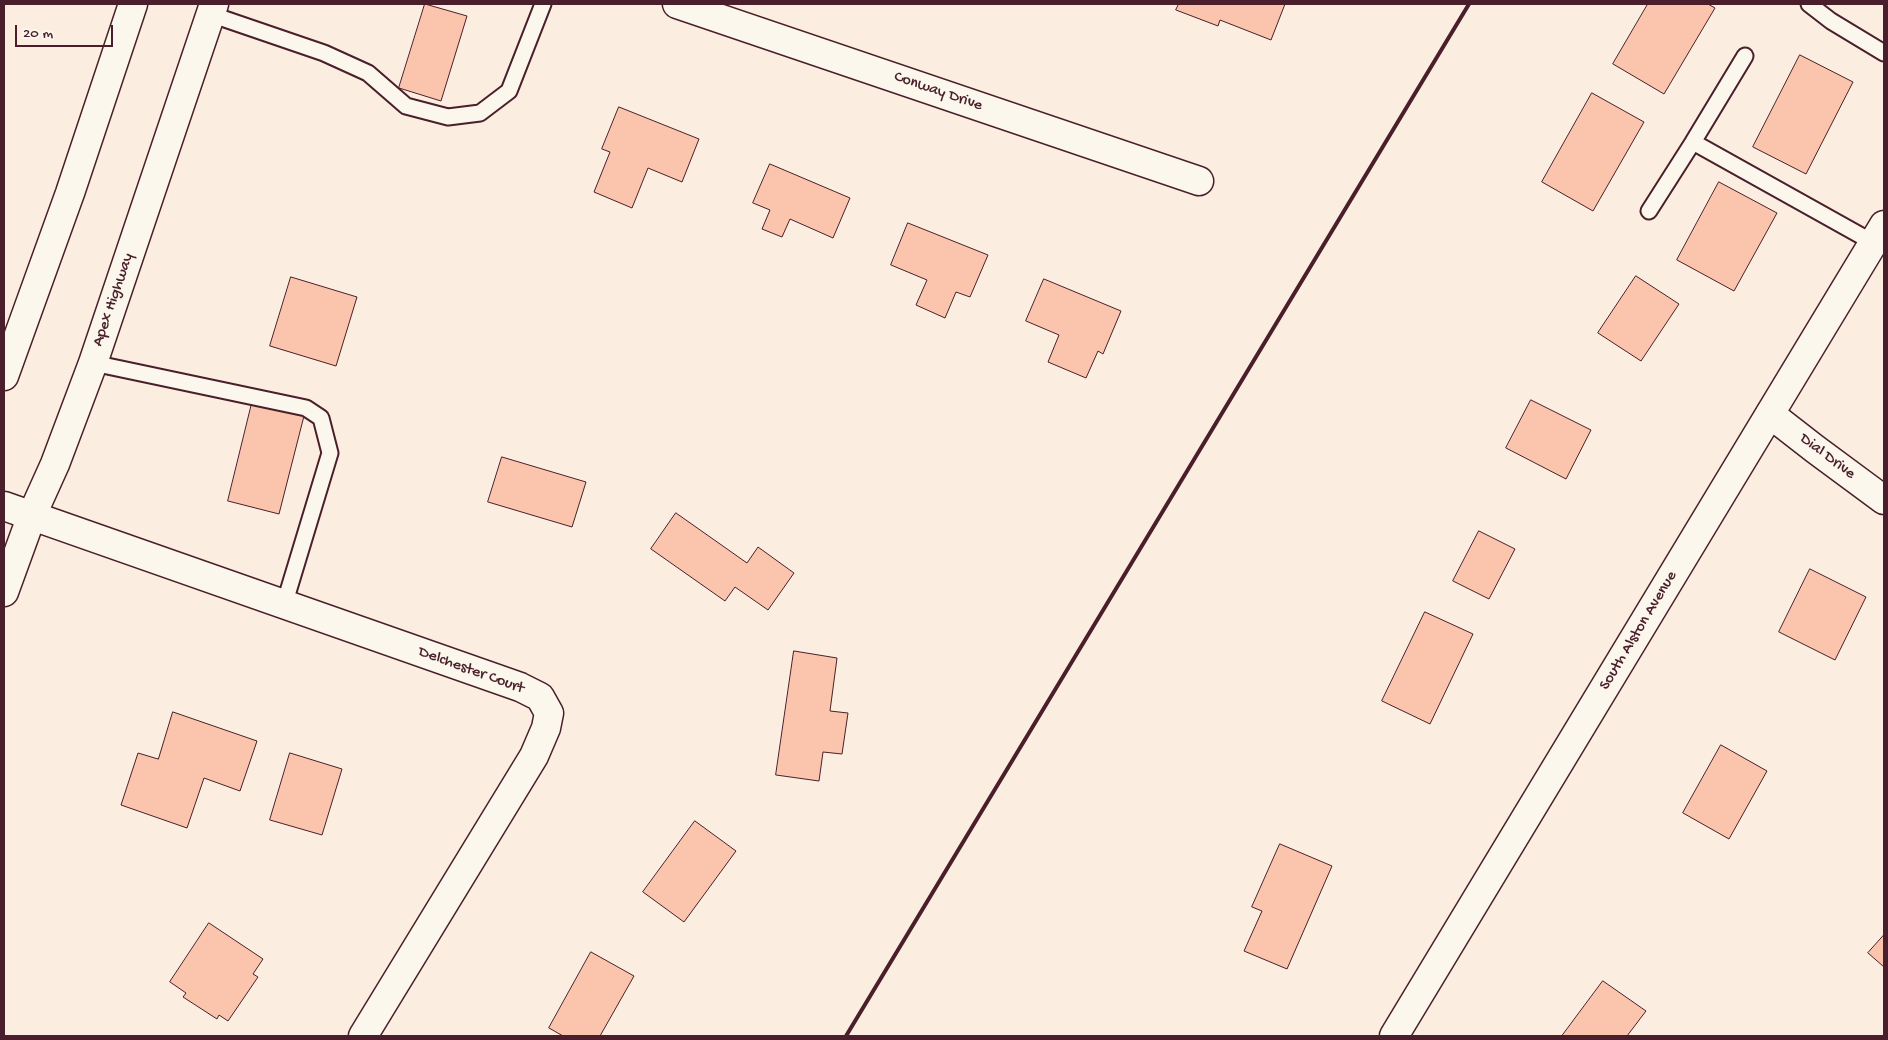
<!DOCTYPE html>
<html>
<head>
<meta charset="utf-8">
<style>
	body { margin:0 }
	#map { position:relative; width:1888px; height:1040px; overflow:hidden; background:#fbeddf; font-family:"Gochi Hand",sans-serif }
	canvas { display:block }
	.frame { position:absolute; inset:0; border:5px solid #4a1f2b; pointer-events:none }
	.scale { position:absolute; left:15px; top:25px; width:98px; height:22px; box-sizing:border-box; border:2px solid #4a1f2b; border-top:0; padding-left:6px; font-size:15px; line-height:18px; white-space:nowrap; color:#4a1f2b; -webkit-text-stroke:4px #fbf7ec; paint-order:stroke }
</style>
</head>
<body>
<div id="map">
<canvas width="1888" height="1040"></canvas>
<div class="frame"></div>
<div class="scale">20 m</div>
</div>
<script>
const ctx = document.querySelector('canvas').getContext('2d');
ctx.lineJoin = 'round';
function paint(path, color) {
  ctx.fillStyle = color;
  ctx.fill(path, 'evenodd');
}
function stroke(path, color, width, dash) {
  ctx.strokeStyle = color;
  ctx.lineWidth = width;
  ctx.lineCap = dash ? 'butt' : 'round';
  ctx.setLineDash(dash || []);
  ctx.stroke(path);
}
function label(font, color, halo, rows, align = 'center') {
  ctx.font = font + ' "Gochi Hand",sans-serif';
  ctx.lineWidth = 4;
  ctx.setLineDash([]);
  ctx.textBaseline = 'middle';
  ctx.strokeStyle = halo;
  ctx.fillStyle = color;
  for (const [text, x, y, turn = 0] of rows) {
    ctx.save();
    ctx.translate(x, y);
    ctx.rotate((+turn || 0) * Math.PI / 180);
    ctx.textAlign = isNaN(turn) ? turn : align;
    if (halo) ctx.strokeText(text, 0, 0);
    ctx.fillText(text, 0, 0);
    ctx.restore();
  }
}
const building = new Path2D(`
	M425,4l42,12 -26,85 -42,-13z
	M1179,4h106l-14,36 -51,-20 -2,6 -42,-16z
	M1648,4h60l7,4 -51,86 -51,-30z
	M1800,55l53,27 -47,92 -53,-27z
	M1592,93l52,29 -51,89 -51,-29z
	M619,107l80,32 -17,43 -34,-14 -16,40 -38,-16 16,-40 -8,-3z
	M770,164l80,34 -17,40 -43,-19 -8,18 -20,-8 8,-19 -17,-7z
	M1719,182l58,31 -43,78 -57,-31z
	M908,223l80,32 -18,42 -14,-5 -11,26 -29,-13 11,-25 -36,-15z
	M1636,276l43,28 -38,57 -43,-28z
	M291,277l66,20 -21,69 -66,-20z
	M1044,279l77,32 -18,43 -5,-3 -12,27 -38,-16 11,-27 -33,-14z
	M253,399l52,13 -26,102 -51,-13z
	M1531,400l60,30 -25,49 -60,-31z
	M502,457l84,25 -14,45 -84,-25z
	M676,513l71,50 11,-16 36,26 -26,37 -33,-23 -10,14 -74,-52z
	M1479,531l36,18 -26,50 -36,-18z
	M1810,569l56,28 -31,63 -56,-28z
	M1425,612l48,22 -43,90 -48,-23z
	M794,651l43,7 -7,53 18,2 -6,41 -19,-2 -4,29 -43,-6z
	M173,712l84,29 -17,50 -36,-13 -17,50 -66,-23 17,-52 20,6z
	M1721,745l46,26 -38,68 -46,-26z
	M290,753l52,16 -20,66 -52,-15z
	M695,821l41,30 -52,71 -41,-30z
	M1280,844l52,22 -45,103 -43,-18 18,-40 -10,-4z
	M209,923l54,36 -10,15 5,3 -30,44 -9,-6 -2,4 -34,-22 3,-4 -16,-11z
	M1884,935v32l-16,-14z
	M591,952l43,24 -34,60h-37l-14,-8z
	M1603,981l43,30 -19,25h-65z`);
paint(building, '#fac5ac');
stroke(building, '#4a1f2b', 1);
const service = new Path2D(`
	M1809,4l22,17 53,32
	M210,14l114,39 44,20 38,33 42,11 32,-4 29,-22 34,-87
	M1693,142l181,101
	M1649,211l44,-69 52,-86
	M93,363l213,45 15,10 9,35 -46,152`);
const minor = new Path2D(`
	M677,4l522,177
	M1770,414l45,35 69,51
	M4,506l516,181 20,10 9,16 -3,15 -12,28 -171,280`);
const tertiary = new Path2D(`
	M1394,1036l490,-811`);
const primary = new Path2D(`
	M4,376l66,-183 63,-189
	M4,592l28,-77 23,-51 38,-101 121,-359`);
stroke(service, '#4a1f2b', 19);
stroke(minor, '#4a1f2b', 31);
stroke(tertiary, '#4a1f2b', 31);
stroke(primary, '#4a1f2b', 31);
stroke(service, '#fbf7ec', 15);
stroke(minor, '#fbf7ec', 28);
stroke(tertiary, '#fbf7ec', 28);
stroke(primary, '#fbf7ec', 28);
stroke(new Path2D(`
	M846,1036l623,-1032`), '#4a1f2b', 4);
label('16px', '#4a1f2b', '#fbf7ec', [
	["Conway Drive",938,92,19],
	["Apex Highway",114,300,-71],
	["Dial Drive",1827,457,37],
	["South Alston Avenue",1639,631,-59],
	["Delchester Court",471,671,20]
]);
</script>
</body>
</html>
